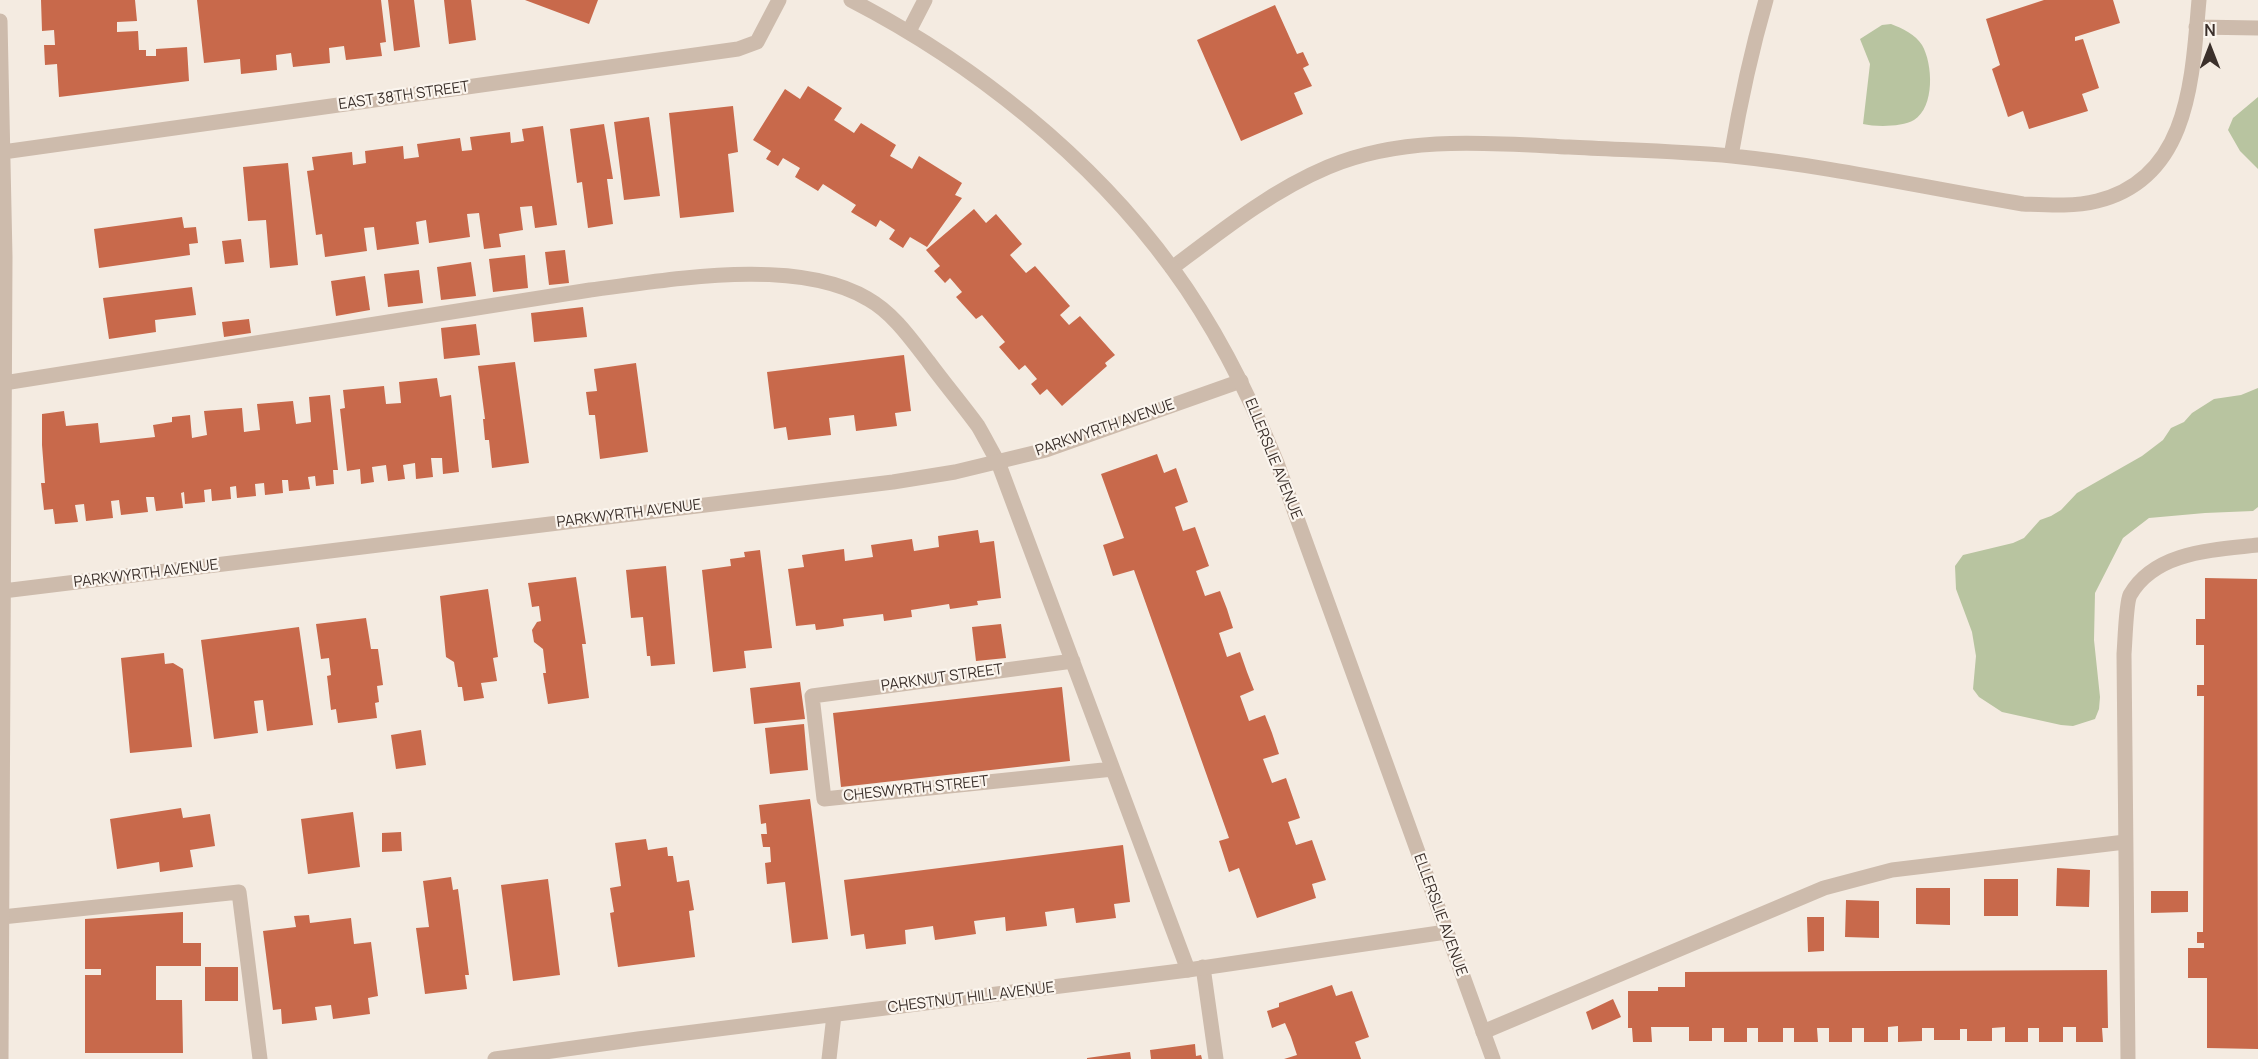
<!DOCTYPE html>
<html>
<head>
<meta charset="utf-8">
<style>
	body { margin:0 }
	#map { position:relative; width:2258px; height:1059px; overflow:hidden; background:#f4ebe1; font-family:Manrope,sans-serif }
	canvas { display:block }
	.north { position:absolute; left:2180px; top:18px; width:60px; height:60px; -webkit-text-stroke:4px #fbf5ee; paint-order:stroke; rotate:0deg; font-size:16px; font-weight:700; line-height:24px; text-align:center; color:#3b302b }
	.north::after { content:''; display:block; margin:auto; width:21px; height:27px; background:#3b302b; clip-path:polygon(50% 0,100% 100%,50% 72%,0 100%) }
</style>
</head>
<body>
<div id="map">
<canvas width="2258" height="1059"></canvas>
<div class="north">N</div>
</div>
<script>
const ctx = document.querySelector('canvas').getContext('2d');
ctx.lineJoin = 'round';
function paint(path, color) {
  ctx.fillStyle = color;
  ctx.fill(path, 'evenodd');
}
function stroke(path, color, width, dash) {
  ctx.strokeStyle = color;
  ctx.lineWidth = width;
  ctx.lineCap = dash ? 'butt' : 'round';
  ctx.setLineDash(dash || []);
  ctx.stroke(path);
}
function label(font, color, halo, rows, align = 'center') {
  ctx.font = font + ' Manrope,sans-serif';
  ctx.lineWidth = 4.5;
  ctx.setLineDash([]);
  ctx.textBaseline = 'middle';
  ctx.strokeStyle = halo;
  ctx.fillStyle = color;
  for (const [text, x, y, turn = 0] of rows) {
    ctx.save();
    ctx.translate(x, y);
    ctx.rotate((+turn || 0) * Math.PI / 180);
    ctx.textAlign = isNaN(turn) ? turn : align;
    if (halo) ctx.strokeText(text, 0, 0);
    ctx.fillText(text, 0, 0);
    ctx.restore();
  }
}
paint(new Path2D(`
	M1891,24c11,4 25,11 31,21 11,19 13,62 -8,75 -12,7 -38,7 -51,4l7,-60 -10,-25 22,-14z
	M2258,97v72l-18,-18 -12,-21 5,-12z
	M2258,388v119l-5,4 -48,2 -56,5 -26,20 -28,55 -1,47 6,57 -1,12 -4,10 -22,7 -12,-1 -59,-13 -23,-15 -6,-8 3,-33 -4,-24 -16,-43 -1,-23 8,-11 50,-12 11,-5 16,-18 11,-4 10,-6 16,-17 65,-37 21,-16 8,-12 13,-6 8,-9 22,-14 27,-4z`), '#b8c4a0');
paint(new Path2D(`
	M41,0h94l2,21 -20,1v10l21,-1 1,19h7v6h10v-7l31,-2 2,34 -130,16 -2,-33 -12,1 -1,-20h11l-1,-15 -12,1z
	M197,0h184l5,42 -6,1 2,13 -36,4 -2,-14 -15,2 1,15 -37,4 -2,-14 -15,2 1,15 -36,4 -1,-15 -36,4z
	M388,0h26l6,47 -26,4z
	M444,0h27l5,40 -27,4z
	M525,0h73l-9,24z
	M2044,0h69l7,23 -45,14v4l8,-2 16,49 -17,6 6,17 -59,18 -6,-18 -15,6 -16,-48 8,-4 -14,-46z
	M1275,5l22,49 6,-2 6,13 -6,3 9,18 -18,7 9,21 -62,27 -44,-101z
	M808,86l34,22 -8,12 20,13 7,-10 35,22 -6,11 9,5 13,8 7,-13 43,27 -7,12 7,3 -35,49 -17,-10 -7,11 -14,-9 6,-9 -15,-10 -4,7 -25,-15 5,-7 -33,-21 -5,7 -23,-14 5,-9 -17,-10 -5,8 -12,-7 5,-8 -18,-11 32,-51 15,10z
	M733,106l5,46 -10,2 6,58 -54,6 -11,-105z
	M649,117l11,79 -36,4 -10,-78z
	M604,124l9,55h-6l6,45 -25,4 -6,-46 -5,1 -7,-54z
	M543,126l14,99 -22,3 -3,-22 -12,1 3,23 -24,4 2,13 -17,2 -5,-36 -12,1 3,23 -41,6 -3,-23 -10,2 3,22 -42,6 -3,-23 -10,1 3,23 -42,6 -3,-23 -6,1 -9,-64 7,-1 -2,-13 40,-5 1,13 13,-2 -1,-12 38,-5 1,13 15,-2 -2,-13 43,-6 2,13 10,-1 -2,-13 40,-5 1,11 13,-2 -2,-12z
	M288,163l10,102 -28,3 -4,-48 -18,1 -5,-54z
	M974,209l12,14 10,-9 26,30 -12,11 16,18 9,-7 35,40 -10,9 9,10 11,-9 35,39 -10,8 2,3 -45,40 -15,-17 -7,6 -9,-11 6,-5 -12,-14 -6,5 -20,-23 6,-5 -23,-27 -6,4 -20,-22 6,-5 -12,-14 -5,5 -11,-12 6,-5 -14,-16z
	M182,217l2,11 12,-1 2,16 -9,1 1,11 -91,13 -5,-39z
	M241,239l3,23 -19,2 -3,-23z
	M565,250l4,33 -20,2 -4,-33z
	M525,255l3,33 -35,4 -4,-33z
	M471,262l5,34 -35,4 -4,-33z
	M419,270l4,33 -35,4 -4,-33z
	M365,276l5,34 -34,6 -5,-35z
	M192,287l4,28 -41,5 1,12 -47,7 -6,-41z
	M583,307l4,30 -53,5 -3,-29z
	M249,319l2,14 -27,4 -2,-15z
	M476,324l4,31 -36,4 -3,-31z
	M904,355l7,56 -16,2 2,13 -41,5 -2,-16 -25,3 2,17 -43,5 -2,-13 -12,2 -7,-57z
	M515,362l14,101 -37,5 -3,-28h-4l-2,-21h2l-7,-53z
	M636,363l12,89 -48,7 -5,-44h-6l-3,-23 11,-1 -3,-22z
	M437,378l3,19 11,-2 8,77 -16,2 -1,-16h-11l2,19 -17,2 -1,-16 -12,2 2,14 -17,2 -2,-16 -14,2 2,15 -13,2 -1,-15 -13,2 -7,-62 5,-1 -2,-18 41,-4 2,18 15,-1 -2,-21z
	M330,395l8,75h-5l1,14 -18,2 -1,-10 -7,1 2,12 -21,2 -1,-11h-6l1,13 -18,2 -1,-12 -9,1 1,12 -19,2 -1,-12 -6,1 1,12 -19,2 -1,-12 -7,1 1,12 -20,2 -1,-12 -3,1 2,15 -27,3 -2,-14h-8l2,15 -27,3 -2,-15 -8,1 2,17 -27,3 -2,-17 -9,1 3,17 -23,2 -2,-15 -9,1 -3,-27h4l-3,-38v-31l22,-3 2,15 32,-3 2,20 55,-6 -2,-12 19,-3v-5l18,-2 2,23 15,-3 -3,-24 38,-3 2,24 7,-1 9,-1 -3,-26 36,-3 3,23 7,-1 8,-1 -2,-25z
	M1157,454l7,19 12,-5 12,34 -13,5 8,24 12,-4 14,39 -13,5 9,25 15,-5 7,18 6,19 -14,5 8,24 13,-5 7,20 7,18 -14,6 9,25 16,-6 7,18 7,21 -16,5 9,24 14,-5 14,40 -12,4 8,23 16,-5 14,40 -14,4 4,14 -59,20 -18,-50 -10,4 -10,-31 10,-3 -95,-268 -21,6 -10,-31 21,-7 -23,-64z
	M978,530l2,13 14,-2 7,57 -24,3 1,4 -28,4 -1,-5 -38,6 1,7 -28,4 -1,-7 -40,5 1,7 -12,2 -16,2 -1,-6 -19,2 -8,-57 16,-2 -2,-12 42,-6 1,12 28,-4 -2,-12 41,-6 2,12 25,-4 -1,-11z
	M760,550l12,98 -28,3 2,17 -33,4 -11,-102 29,-4 -1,-7 15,-2 -1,-5z
	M666,566l9,98 -24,2 -1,-10h-3l-4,-39 -12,1 -5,-48z
	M576,577l10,67h-4l7,54 -41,6 -5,-31h3l-3,-24 -9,-7 -2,-12 5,-8 4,-1 -2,-15 -7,1 -4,-24z
	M2205,578l52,1 1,470 -51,-1v-70h-19v-30h16v-5h-7v-11h6l1,-236h-7v-11h7v-40h-8v-26h9z
	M488,589l10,68 -5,1 4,23 -16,2 3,15 -20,3 -2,-14h-4l-4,-25 -8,-5 -6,-61z
	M366,618l5,31h7l5,36 -6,1 2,16 -4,1 2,15 -39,5 -2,-14 -5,1 -4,-34 4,-1 -2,-17 -8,1 -5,-35z
	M1001,624l5,34 -30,3 -4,-34z
	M299,627l14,98 -46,6 -4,-31 -9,1 4,32 -44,6 -13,-99z
	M164,653l1,11 8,-1 10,6 9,78 -62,6 -9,-95z
	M800,682l5,37 -51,5 -4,-36z
	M1062,687l8,74 -229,26 -8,-74z
	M804,724l4,46 -38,4 -5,-46z
	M421,730l5,35 -30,4 -5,-34z
	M810,799l18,140 -36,4 -7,-61 -18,2 -2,-21 6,-1 -1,-15h-7l-2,-13h6l-1,-11 -5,1 -2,-19z
	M181,808l2,10 27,-4 5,32 -25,4 3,17 -33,5 -1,-10 -42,7 -7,-50z
	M353,812l7,55 -52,7 -7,-55z
	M401,832l1,19 -20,1v-19z
	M646,839l2,11 19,-3 1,9h5l4,26 12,-2 5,30 -5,1 6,46 -77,10 -8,-54 4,-1 -4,-24 11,-2 -6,-43z
	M1123,845l7,57 -16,2 2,14 -40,5 -2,-15 -29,4 2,14 -41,5 -1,-14 -16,2 -15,2 2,13 -41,6 -2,-14 -28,4 1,14 -40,5 -2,-15 -13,2 -7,-56z
	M2057,868l33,2 -1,37 -33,-1z
	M451,877l2,13 5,-1 11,86h-4l2,14 -42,5 -9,-66 13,-1 -6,-46z
	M548,879l12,96 -47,6 -12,-96z
	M1984,879h34v37h-34z
	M1916,888h34v37l-34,-1z
	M2151,891h37v21l-37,1z
	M1846,900l33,1v37l-34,-1z
	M183,912v31h18v23h-45v34h26l1,53h-98v-78h16v-6h-16v-50z
	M309,915l1,8 41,-5 3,26 17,-2 7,54 -10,2 2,16 -37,5 -2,-14 -16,2 2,13 -35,4 -1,-15 -8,1 -10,-79 33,-4 -2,-11z
	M1807,917h17v34l-16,1z
	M205,967h33v34h-33z
	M2107,970l1,58h-6l1,14h-27v-15h-13v15h-24v-14h-11v14h-23v-15l-13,1v13h-25v-12h-7v11h-26v-12h-12v13l-24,1v-16l-10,1v15h-24v-14h-12v14h-23v-14h-12l1,14h-24v-14h-11v14h-25v-14h-11v14h-23v-14h-12v13h-23v-14h-38l1,15h-19l-1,-14h-4v-37h30v-4h27v-15z
	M1332,985l4,11 16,-5 17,46 -14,5 6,17h-77l13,-4 -6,-18 -6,-14 -13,5 -5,-17 12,-4v-4z
	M1613,999l8,18 -29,13 -6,-18z
	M1195,1044l1,12 5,-1 1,4h-51l-1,-9z
	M1130,1052l1,7h-44v-1z`), '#c8694b');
stroke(new Path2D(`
	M2196,27l62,1
	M909,31l16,-31
	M1731,156c9,-53 20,-104 35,-156
	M1172,268c49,-37 99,-77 156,-101 76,-32 161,-24 241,-20 55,3 109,4 163,9 98,10 194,32 291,48 24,1 50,3 74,-3 93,-23 95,-123 102,-201
	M4,383l586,-93c80,-10 206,-34 278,9 25,14 43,40 60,62 16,22 34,43 50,65 7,12 13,24 20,36l190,508
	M1073,661l-261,35 12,103 289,-30
	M2,917l237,-25 21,167
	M1203,967l13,92
	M1483,1032l341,-144 68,-18 233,-28
	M2128,1059l-4,-405c1,-12 2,-51 6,-59 25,-44 84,-45 128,-50`), '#cdbbac', 15);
stroke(new Path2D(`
	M0,21l5,236 -4,802
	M3,152l735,-103 19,-7 22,-42
	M3,591l890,-109 62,-10 91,-22 195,-69
	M495,1059l143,-20 550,-69 258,-38
	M829,1059l5,-44`), '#cdbbac', 15);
stroke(new Path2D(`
	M851,0c122,63 239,156 321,268 44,60 77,126 105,195l216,596`), '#cdbbac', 15);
label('15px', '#3b302b', '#fbf5ee', [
	["EAST 38TH STREET",404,96,-8],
	["PARKWYRTH AVENUE",1105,428,-19],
	["ELLERSLIE AVENUE",1273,459,68],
	["PARKWYRTH AVENUE",629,514,-7],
	["PARKWYRTH AVENUE",146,574,-7],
	["PARKNUT STREET",942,678,-8],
	["CHESWYRTH STREET",916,789,-6],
	["ELLERSLIE AVENUE",1440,915,70],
	["CHESTNUT HILL AVENUE",971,998,-7]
]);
</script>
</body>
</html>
